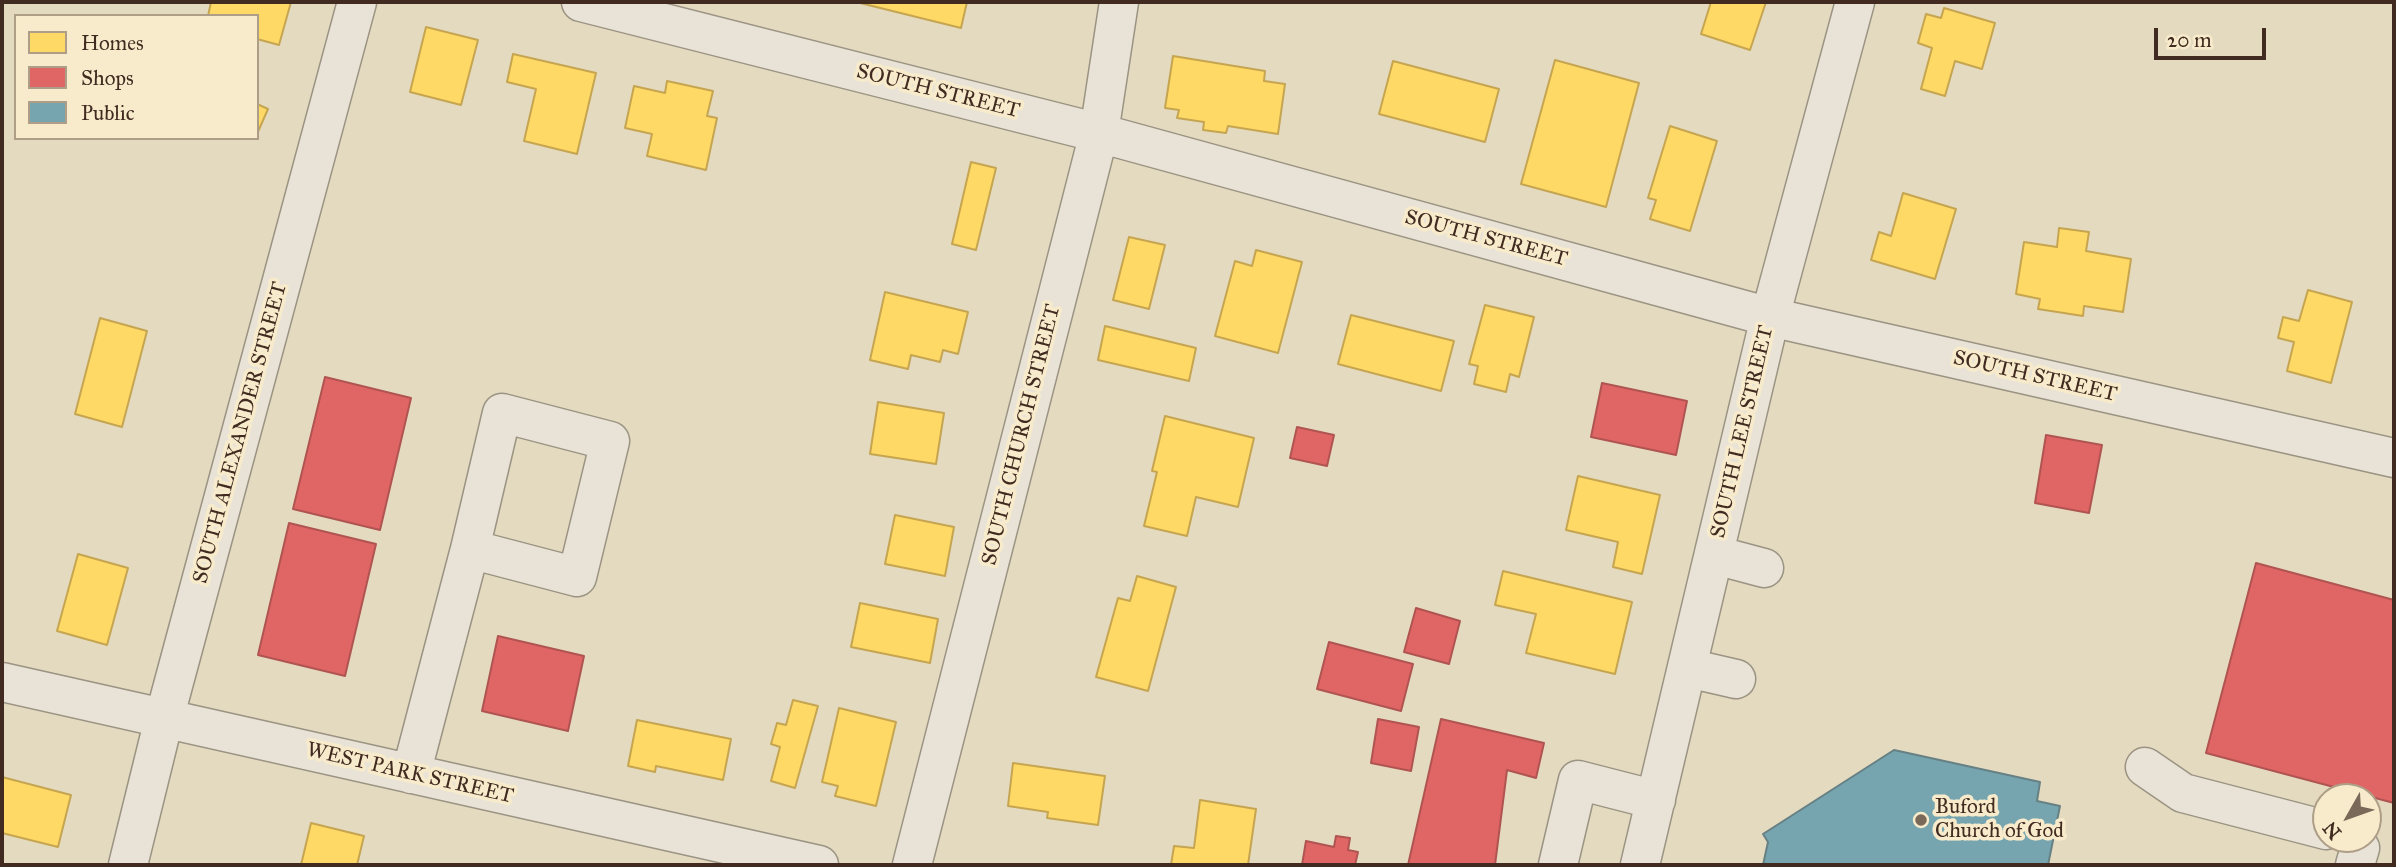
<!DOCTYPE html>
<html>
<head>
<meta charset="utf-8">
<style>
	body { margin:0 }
	#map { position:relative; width:2396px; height:867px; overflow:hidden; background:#e4dabf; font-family:"IM FELL Great Primer",serif }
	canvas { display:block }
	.frame { position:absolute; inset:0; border:4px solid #412b20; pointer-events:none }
	.legend { position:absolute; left:14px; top:14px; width:245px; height:126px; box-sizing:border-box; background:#f7ebcc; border:2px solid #ae9e87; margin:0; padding:9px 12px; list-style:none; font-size:21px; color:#412b20 }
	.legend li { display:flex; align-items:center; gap:14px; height:35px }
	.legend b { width:35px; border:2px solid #ae9e87 }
	.north { position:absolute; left:2312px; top:783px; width:70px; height:70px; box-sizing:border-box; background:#f7ebcc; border:2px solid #ae9e87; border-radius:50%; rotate:230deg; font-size:19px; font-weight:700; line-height:28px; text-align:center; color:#412b20 }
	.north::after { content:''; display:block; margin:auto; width:24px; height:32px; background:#7a6858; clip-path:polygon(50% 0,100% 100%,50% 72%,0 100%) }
	.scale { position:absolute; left:2154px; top:28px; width:112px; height:32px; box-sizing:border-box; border:4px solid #412b20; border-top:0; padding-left:9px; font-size:21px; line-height:24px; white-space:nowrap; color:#412b20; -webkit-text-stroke:5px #f7ebcc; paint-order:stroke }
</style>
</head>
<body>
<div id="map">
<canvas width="2396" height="867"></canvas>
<div class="frame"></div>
<ul class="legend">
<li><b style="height:19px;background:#ffd966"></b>Homes</li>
<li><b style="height:19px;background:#e06666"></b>Shops</li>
<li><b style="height:19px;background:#76a5af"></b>Public</li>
</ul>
<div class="north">N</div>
<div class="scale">20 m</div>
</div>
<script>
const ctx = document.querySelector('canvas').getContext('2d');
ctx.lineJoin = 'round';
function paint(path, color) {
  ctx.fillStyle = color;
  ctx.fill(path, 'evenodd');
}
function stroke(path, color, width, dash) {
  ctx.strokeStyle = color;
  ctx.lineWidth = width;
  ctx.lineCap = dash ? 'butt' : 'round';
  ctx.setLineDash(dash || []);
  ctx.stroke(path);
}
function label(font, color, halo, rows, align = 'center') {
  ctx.font = font + ' "IM FELL Great Primer",serif';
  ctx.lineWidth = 7;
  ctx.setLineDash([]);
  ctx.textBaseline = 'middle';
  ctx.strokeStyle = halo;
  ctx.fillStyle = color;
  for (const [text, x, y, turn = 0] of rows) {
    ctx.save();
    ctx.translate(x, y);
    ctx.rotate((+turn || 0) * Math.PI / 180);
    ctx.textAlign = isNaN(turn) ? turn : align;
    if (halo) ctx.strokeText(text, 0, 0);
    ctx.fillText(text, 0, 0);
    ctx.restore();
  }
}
const homes = new Path2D(`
	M211,2h80l-12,43 -22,-6v-23h-49z
	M856,2h111l-6,26z
	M1711,2h55l-16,48 -49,-16z
	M1944,8l51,15 -13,46 -27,-8 -10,35 -24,-7 11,-41 -14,-5 8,-29 15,4z
	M426,27l52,13 -17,65 -51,-13z
	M513,54l83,19 -19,81 -53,-13 12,-52 -29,-7z
	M1173,56l92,15 -1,10 21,3 -7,50 -50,-8 -2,7 -23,-3 1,-8 -27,-4 2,-8 -14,-2z
	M1555,60l84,23 -33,124 -85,-23z
	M1393,61l106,28 -14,53 -106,-28z
	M667,81l46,10 -6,25 10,2 -11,52 -59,-14 5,-22 -27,-6 9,-42 31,7z
	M257,104l11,5 -11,25z
	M1670,126l47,15 -27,90 -40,-12 6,-19 -8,-2z
	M971,162l25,6 -20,82 -24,-6z
	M1903,193l53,16 -21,70 -64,-19 8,-28 12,4z
	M2059,228l30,4 -3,19 45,8 -8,53 -39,-6 -1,10 -45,-7 2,-10 -24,-5 8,-52 33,5z
	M1129,237l36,8 -16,64 -36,-9z
	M1256,250l46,12 -24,91 -63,-17 20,-75 17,5z
	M2308,290l44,12 -21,81 -44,-12 7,-29 -16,-4 5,-21 16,4z
	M885,292l83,20 -10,42 -15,-4 -3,12 -29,-7 -3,14 -38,-9z
	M1485,305l49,12 -15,60 -9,-3 -4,18 -32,-8 4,-18 -9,-2z
	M1351,315l103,26 -13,50 -103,-27z
	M100,318l47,13 -25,96 -47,-13z
	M1105,326l91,22 -7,33 -91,-21z
	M878,402l66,11 -8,51 -66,-10z
	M1165,416l89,22 -16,69 -42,-10 -9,39 -43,-10 13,-54 -5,-1z
	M1578,476l82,19 -18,79 -29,-7 5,-25 -52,-12z
	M895,515l59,12 -9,49 -60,-12z
	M78,554l50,14 -21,77 -50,-14z
	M1503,571l129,31 -17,72 -89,-21 10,-39 -41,-9z
	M1137,576l39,11 -28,104 -52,-14 22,-79 12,3z
	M860,603l78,16 -8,44 -79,-16z
	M793,700l25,6 -23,82 -24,-7 9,-34 -9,-3 6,-21 9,2z
	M839,708l57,14 -20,84 -41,-10 3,-10 -16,-4z
	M637,720l94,19 -8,41 -67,-14 -1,6 -27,-6z
	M1013,763l92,13 -7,49 -51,-7 1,-6 -40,-6z
	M2,777l69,18 -13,52 -56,-14z
	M1200,800l56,9 -8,56h-77l3,-19 20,2z
	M311,823l53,13 -7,29h-56z`);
paint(homes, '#ffd966');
stroke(homes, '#c6a551', 2);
const shops = new Path2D(`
	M325,377l86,21 -31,132 -87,-21z
	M1602,383l85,18 -11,54 -85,-18z
	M1297,427l37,8 -7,31 -37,-8z
	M2046,435l56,10 -13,68 -54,-10z
	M289,523l87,21 -31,132 -87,-21z
	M2256,563l138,37v203l-188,-50z
	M1416,608l44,13 -11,43 -45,-12z
	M498,636l86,20 -16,75 -86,-20z
	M1329,642l84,22 -12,47 -84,-22z
	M1378,719l41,8 -8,44 -40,-8z
	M1441,719l103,24 -8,35 -29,-8 -12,95h-87z
	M1336,836l14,2 -2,12 10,2 -3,13h-53l4,-24 28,6z`);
paint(shops, '#e06666');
stroke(shops, '#b05451', 2);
const public = new Path2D(`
	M1894,750l146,32 -3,19 23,5 -12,59h-285l5,-23 -5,-8z`);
paint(public, '#76a5af');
stroke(public, '#668084', 2);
const minor = new Path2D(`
	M581,2l518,131 671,184 624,141
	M1715,555l49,13
	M1688,668l48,11
	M2,682l817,183
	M2145,767l38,26 143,37
	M411,774l59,-225 32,-136 108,28 -33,136 -107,-28
	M2354,839l6,9 -5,17
	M128,865l36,-146 193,-717
	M912,865l187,-732 20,-131
	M1558,865l20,-85 78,20
	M1640,865l130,-548 85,-315`);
stroke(minor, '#9b9383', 41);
stroke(minor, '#e8e3d6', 38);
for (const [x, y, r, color] of [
	[1921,820,7,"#7a6858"]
]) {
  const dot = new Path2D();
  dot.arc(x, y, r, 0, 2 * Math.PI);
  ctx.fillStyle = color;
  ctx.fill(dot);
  stroke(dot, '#f7ebcc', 2.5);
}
label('21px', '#412b20', '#f7ebcc', [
	["SOUTH STREET",938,92,14],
	["SOUTH STREET",1486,239,15],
	["SOUTH STREET",2035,377,13],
	["SOUTH LEE STREET",1743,432,-77],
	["SOUTH ALEXANDER STREET",241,433,-75],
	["SOUTH CHURCH STREET",1022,435,-76],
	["WEST PARK STREET",410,774,13]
]);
label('21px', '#412b20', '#f7ebcc', [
	["Buford",1935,808],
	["Church of God",1935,832]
], 'left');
</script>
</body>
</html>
